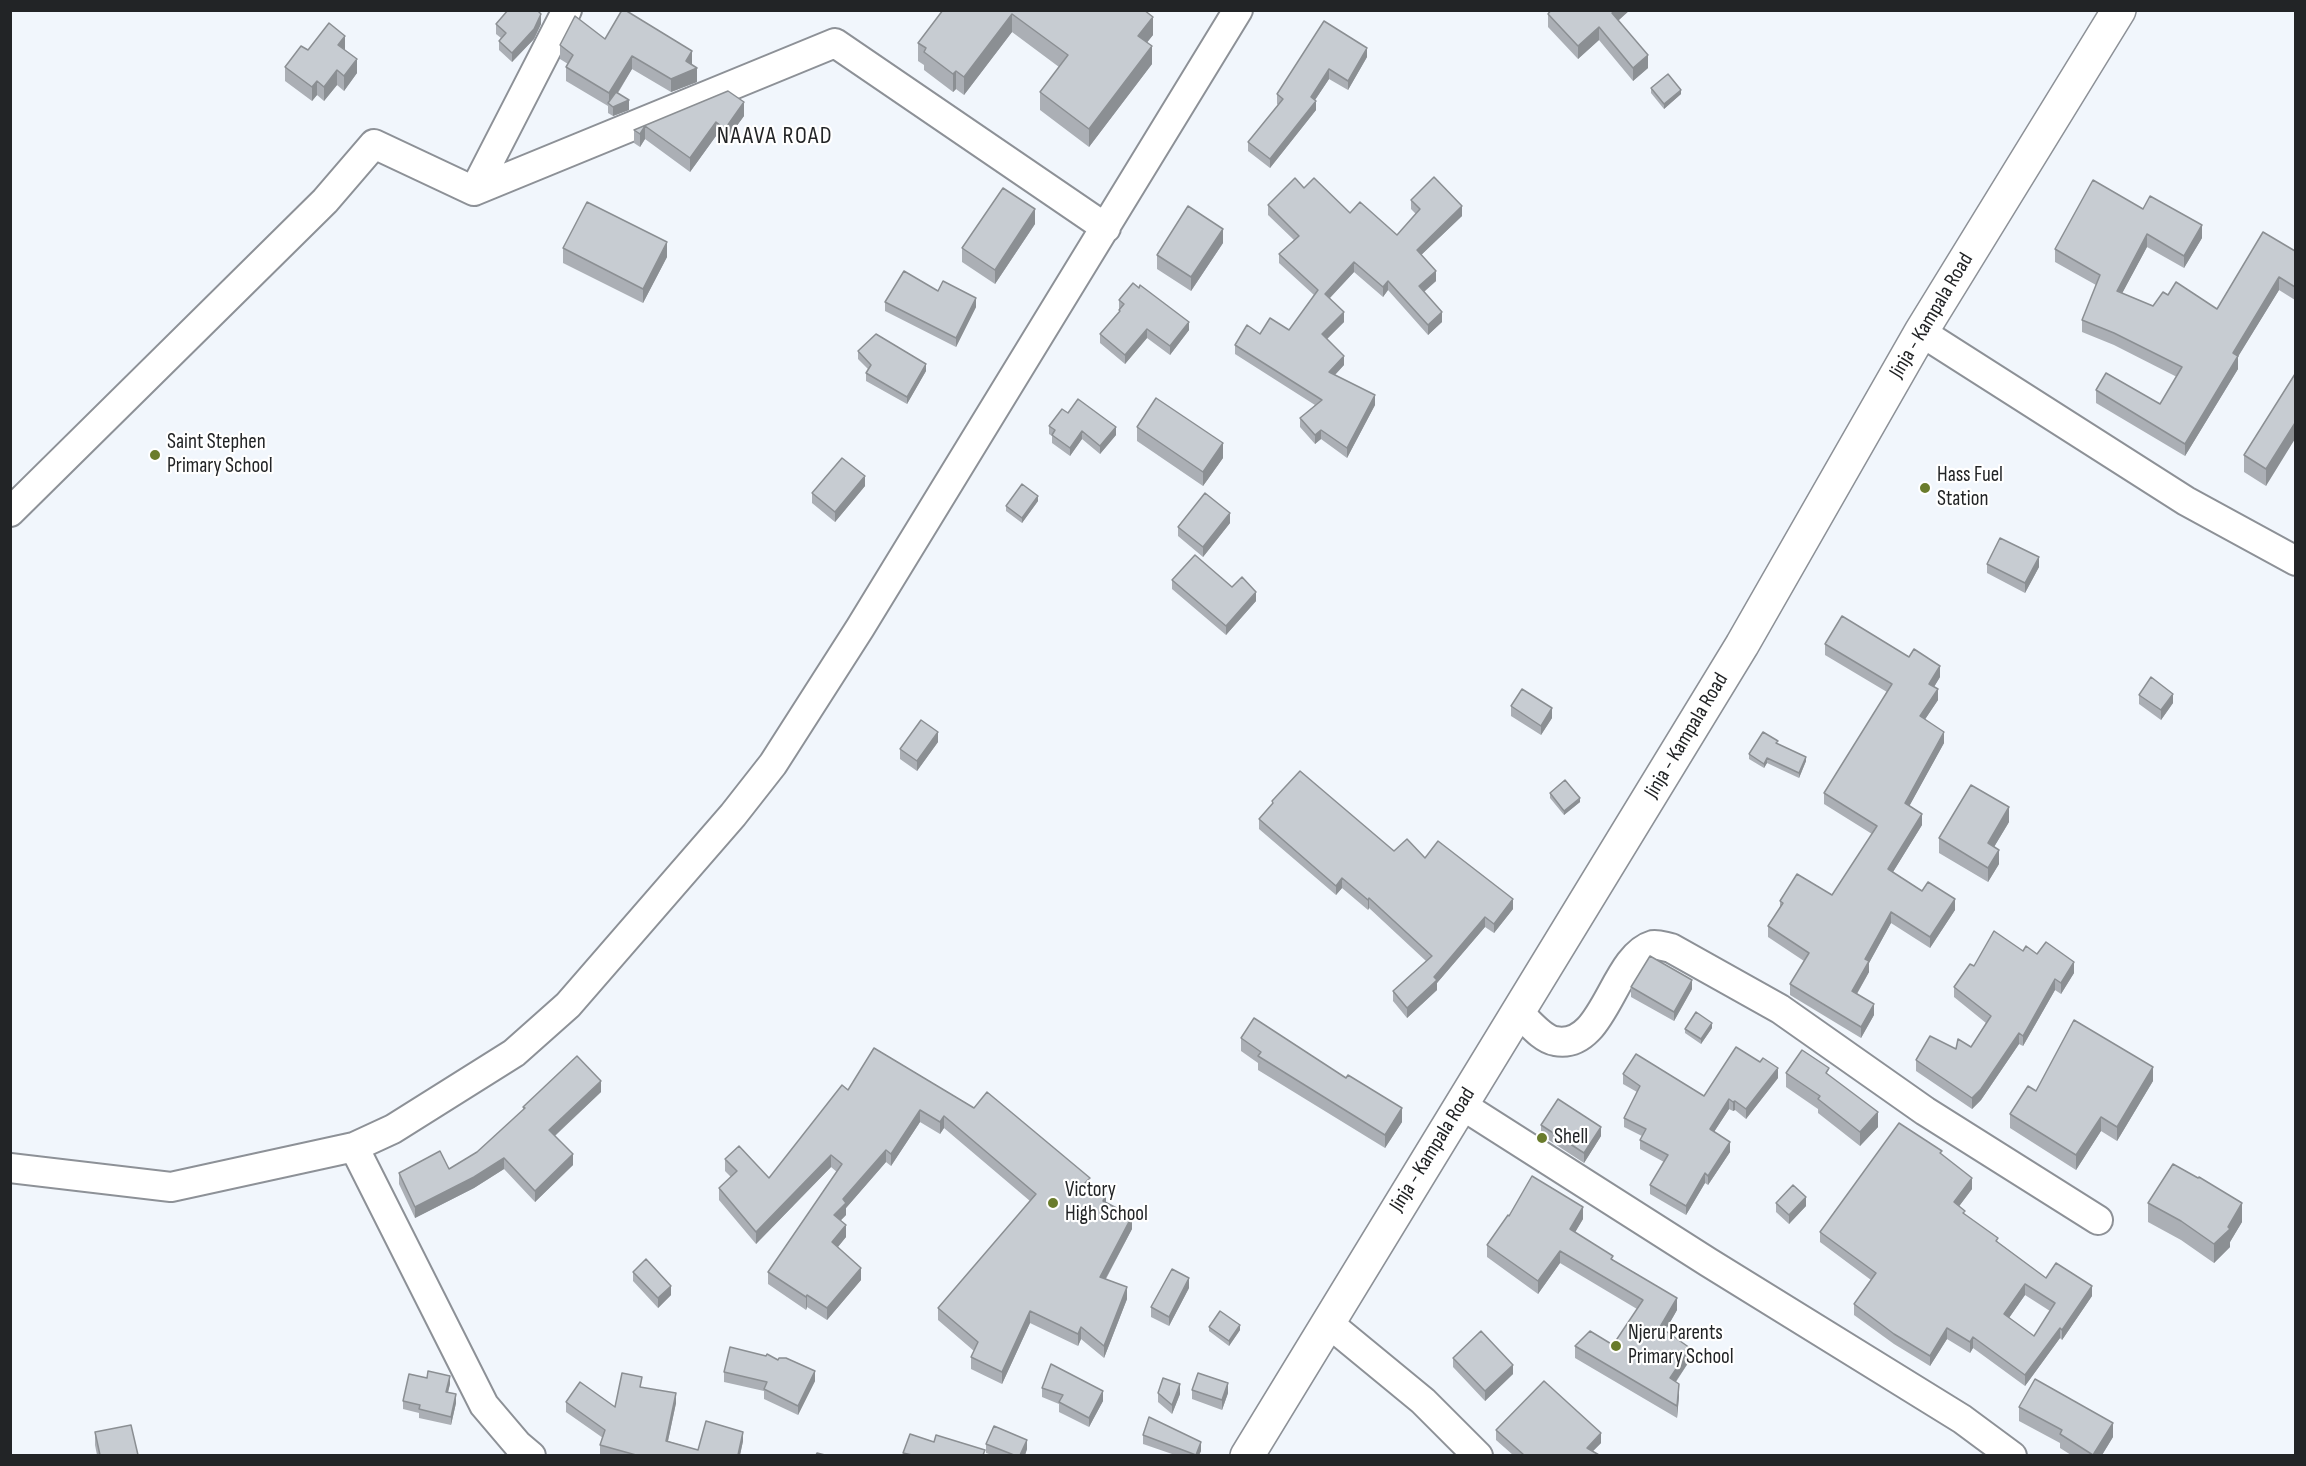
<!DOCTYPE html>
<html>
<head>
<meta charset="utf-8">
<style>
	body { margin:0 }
	#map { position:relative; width:2306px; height:1466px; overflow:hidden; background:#f1f6fc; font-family:"Sofia Sans Condensed",sans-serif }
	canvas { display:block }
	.frame { position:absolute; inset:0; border:12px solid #222426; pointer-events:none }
</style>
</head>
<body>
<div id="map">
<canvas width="2306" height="1466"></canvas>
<div class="frame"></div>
</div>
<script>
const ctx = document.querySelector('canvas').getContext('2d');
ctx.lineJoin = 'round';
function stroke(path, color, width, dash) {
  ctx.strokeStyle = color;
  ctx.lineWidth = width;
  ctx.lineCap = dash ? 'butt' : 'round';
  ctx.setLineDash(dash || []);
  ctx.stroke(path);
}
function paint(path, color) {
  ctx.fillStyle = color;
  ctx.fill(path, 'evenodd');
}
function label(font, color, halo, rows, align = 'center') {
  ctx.font = font + ' "Sofia Sans Condensed",sans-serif';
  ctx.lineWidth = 4.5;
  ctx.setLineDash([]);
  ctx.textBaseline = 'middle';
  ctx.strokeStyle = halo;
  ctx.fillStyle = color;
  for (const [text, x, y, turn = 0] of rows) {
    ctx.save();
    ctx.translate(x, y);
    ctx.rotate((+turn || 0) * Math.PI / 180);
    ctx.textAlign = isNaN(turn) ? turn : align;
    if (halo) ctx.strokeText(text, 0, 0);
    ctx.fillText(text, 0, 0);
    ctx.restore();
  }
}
const minor = new Path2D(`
	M474,191l361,-148 271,185
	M1921,332l265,169 110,60
	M10,512l315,-311 49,-57 100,47 93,-181
	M1519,1013c10,9 23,26 36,28 50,10 57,-84 98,-96 5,-1 12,2 18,3l109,61 145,102 173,109
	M1460,1104l248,158 254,157 50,37
	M354,1147l130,258 34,40 13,11
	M10,1168l161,19 183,-40 39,-18 121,-76 54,-48 165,-190 40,-51 87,-136 378,-618
	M1327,1322l96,79 55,55`);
const highway = new Path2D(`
	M1247,1456l495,-811 179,-313 198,-322`);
stroke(minor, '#8d9197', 32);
stroke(highway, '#8d9197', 36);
stroke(minor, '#fff', 28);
stroke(highway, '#fff', 33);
paint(new Path2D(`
	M943,10h201l9,25 -6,7 5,22 -63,83 -49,-37v-18l19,-25 -47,-35 -48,63 -8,-6 -3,3 -29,-22v-5l-6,-4v-18z
	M1629,10l-11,11 30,47 -15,13 -34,-41 -21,19 -30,-32v-13z
	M1324,21l43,36 -19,33 -19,-11 -14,21 1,10 -46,58 -22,-17v-9l30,-37 -1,-1v-10z
	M496,24h45l-7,15 -22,23 -13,-12v-9l2,-3 -5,-4z
	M605,39l87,26 5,17 -26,10 -39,-23 -14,24 11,17 -16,6 -5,-3v-7l-42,-25v-14l2,-3 -8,-5v-14z
	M308,50h37l12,23 -13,18 -7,-6 -13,16 -7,-6 -5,6 -27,-20v-14z
	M1651,88l30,6 -17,15 -13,-16z
	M728,91l16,25 -19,26 -9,-6 -26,36 -45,-33 -5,8 -6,-4v-13z
	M1411,200l51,16 -41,39 15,26 -12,11 18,30 -14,13 -40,-45 -5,7 -29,-25 -24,26 14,24 -17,17 17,26 -9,10 40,30 -28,53 -26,-19 -6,5 -15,-17v-9l15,-13 -80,-51v-9l25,-11 29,-4 25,-35 -35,-32v-9l15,-14 -26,-25v-10l82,8 47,22 19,-21 -5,-5z
	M2143,209l59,29 -18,30 -37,-21 -25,46 31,13 15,-11 49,14 78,-58v49l-16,-10 -41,66v13l-53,87 -89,-53v-13l64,14 17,-27 -63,-32 -32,-13v-12l14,-35 -41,-23v-13z
	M1035,224l-40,60 -33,-22v-14z
	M1223,243l-32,48 -34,-22v-14z
	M563,248l104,9 -24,46 -80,-40z
	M938,291l38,16 -20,40 -71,-36v-9z
	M1119,300l70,30 -19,25 -23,-17 -22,26 -25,-21v-9l19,-21z
	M858,351l68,20 -19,33 -41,-23v-8l2,-4 -10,-10z
	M2295,374l-29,112 -22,-14v-17z
	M1068,413l48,22 -16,19 -18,-15 -12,17 -18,-13v-7l-3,-2v-8z
	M1137,427l86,31 -20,28 -66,-45z
	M865,486l-30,36 -23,-19v-10z
	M1038,501l-16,22 -16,-12v-5z
	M1230,523l-27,34 -25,-21v-9z
	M1987,564l52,3 -14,26 -38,-20z
	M1172,580l60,7 24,14 -30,34 -54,-46z
	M1825,644l115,33 -6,10 4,13 -13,19 19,24 -35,63 13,19 -29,47 29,19 33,19 -25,38 -39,-25 -22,40v9l-12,22 17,21 -13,23 -71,-43v-11l14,-23 -36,-24v-11l12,-18v-7l52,-6 40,-61 -48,-30v-11l63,-101 -62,-37z
	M2139,695l34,8 -12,17 -22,-16z
	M1511,706l41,12 -11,17 -30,-19z
	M938,742l-21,29 -17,-12v-10z
	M1778,744l28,17 -7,17 -32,-15 -3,5 -15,-9v-5z
	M1550,793l30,9 -16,13 -14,-17z
	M1272,801l122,50 31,7 88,51 -19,24 -9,-6 -48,56v7l-30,28 -14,-17v-10l33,-30 -57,-53 -1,2 -26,-22 -6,7 -77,-66v-10l13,-15z
	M2009,822l-15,25 5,17 -11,18 -49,-29v-15z
	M2023,951l14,3 37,19 -13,21 -6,-4 -32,56 -4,-2 -38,56 -9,9 -56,-38v-11l40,-11 15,-2 15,-24 -32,-26v-10l20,-21z
	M1631,987l61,2 -18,32 -43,-24z
	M1712,1028l-11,16 -16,-11v-4z
	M1241,1038l105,40 56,44 -17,26 -127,-78v-7l-17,-12z
	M874,1048l216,137 42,44 -26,50 21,20 -23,59 -23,-19 -3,7 -48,-23 -28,61 -31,-15v-12l3,-6 -36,-31v-12l92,-107 -86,-73 -4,6 -20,-12 -29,44 -5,-4 -40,46v7l-5,5 5,17 -8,10 23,33 -34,40 -20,-13 -1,3 -38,-26v-12l69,-100 -6,-5 -75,77 -37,-44v-12l12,-11 -6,-6v-12l44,19 79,-88z
	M1786,1073l43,2 49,52 -18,19 -42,-33v-4l-32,-22z
	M1623,1074l81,22 74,-18 -32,41 -11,-9 -2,1 -4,-2 -15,23 16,20 -22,33 -3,-2 -19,32 -36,-21v-9l14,-23 -24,-13v-9l2,-4 -18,-9v-9l13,-26 -14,-8z
	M2153,1081l-36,60 -16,-10 -25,39 -66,-42v-14l26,-23z
	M601,1092l-46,44 18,29 -38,37 -31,-33 -30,19 -59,30 -16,-34v-11l50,-4 28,-17 46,-42v-3z
	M1541,1125l60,11 -17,27 -43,-28z
	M1942,1154l30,35 -13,17 6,9 33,27 48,36 46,18 -30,44 -2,-2 -35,48 -52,-38 -3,5 -23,-14 -17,27 -36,-22 -40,-29v-11l17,-24 -51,-38v-10zM2025,1295l25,16 -16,25 -25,-18z
	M1776,1203l30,3 -17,18 -13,-12z
	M2148,1203l94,19 -12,20v5l-16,16 -33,-23 -33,-18z
	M1509,1216l74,3 -8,13 102,78 -12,21 25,29 -14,22 3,14 -2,22 -102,-60v-12l38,-1 24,-36 -77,-46 -22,31 -51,-37v-12z
	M633,1272l38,23 -13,13 -25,-27z
	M1189,1288l-20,38 -18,-9v-10z
	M1209,1327l31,3 -11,16 -20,-15z
	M1453,1358l60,16 -28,27 -32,-34z
	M724,1372l91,9 -17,34 -34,-16v-8l-40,-9z
	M450,1384l-2,8 8,11 -5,22 -32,-7v-5l-16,-4v-8z
	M642,1387l34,16 -8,38 30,9 45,-9 -3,14h-136l-4,-1v-9l3,-7 -37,-26v-10l49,5z
	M1042,1388l61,13 -14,26 -30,-15v-8l-17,-7z
	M1192,1390l36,3 -6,17 -30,-11z
	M1158,1393l22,1 -8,20 -14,-12z
	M2019,1407l94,30 -11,18h-31l-11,-7v-5l-41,-22z
	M1496,1430l105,13 -8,8 6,4h-86l-17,-15z
	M95,1432l43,23h-41l-2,-10z
	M1143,1435l58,16 -2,4h-24l-32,-11z
	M986,1444l41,5 -2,6h-33l-6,-2z`), '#abafb5');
paint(new Path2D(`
	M1615,10l14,1 -17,15v-13z
	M541,14v10l-7,15 -22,23v-9z
	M1012,14v18l-48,63v-18z
	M1153,17v18l-15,19v-18z
	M1599,27v13l-21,19v-13z
	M345,36v14l-7,-5z
	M1152,46v18l-63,83v-18z
	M1367,48v9l-19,33v-9z
	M692,51v14l5,3v14l-26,10v-13l15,-18z
	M1648,55v13l-15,13v-13z
	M632,56v13l-22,36 -1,-1v-11z
	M357,59v14l-13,18v-15z
	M1329,69v10l-18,27v-9z
	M337,70v15l-13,16v-14z
	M956,71v18l-3,3v-18z
	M317,81v14l-5,6v-14z
	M1681,90v4l-17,15v-5z
	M629,100v10l-16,6v-9z
	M1316,101v9l-46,58v-9z
	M744,102v14l-19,26v-13z
	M716,122v14l-26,36v-14z
	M645,126v13l-5,8v-13z
	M1462,206v10l-45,43v-9z
	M1035,209v15l-40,60v-14z
	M2202,225v13l-18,30v-12z
	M1223,229v14l-32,48v-14z
	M2147,234v13l-30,56v-12z
	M667,242v15l-24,46v-14z
	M1354,262v10l-29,31v-9z
	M1436,271v10l-17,15v-10z
	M2279,277v13l-46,75v-12z
	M1388,281v9l-5,7v-10z
	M976,298v9l-20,40v-9z
	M1344,312v10l-22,22v-10z
	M1442,312v10l-14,13v-10z
	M1189,322v8l-19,25v-9z
	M1147,329v9l-22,26v-9z
	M1344,356v9l-15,16v-9z
	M2238,356v13l-53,87v-12z
	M926,364v7l-19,33v-7z
	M1375,395v10l-28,53v-10z
	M2295,423v16l-29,47v-17z
	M1116,427v8l-16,19v-8z
	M1321,430v9l-6,5v-9z
	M1082,431v8l-12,17v-8z
	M1223,443v15l-20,28v-14z
	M865,476v10l-30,36v-10z
	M1038,496v5l-16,22v-5z
	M1230,513v10l-27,34v-10z
	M2039,557v10l-14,26v-10z
	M1256,592v9l-30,34v-9z
	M1940,666v11l-11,18v-11z
	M1938,689v11l-18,27v-11z
	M2173,694v9l-12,17v-10z
	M1552,708v10l-11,17v-9z
	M938,732v10l-21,29v-10z
	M1944,732v11l-39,71v-11z
	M1806,757v4l-7,17v-5z
	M1767,758v5l-3,5v-4z
	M1580,798v4l-16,13v-4z
	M2009,807v15l-21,35v-14z
	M1922,814v11l-34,55v-11z
	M1999,850v14l-11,18v-14z
	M1342,878v10l-6,7v-9z
	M1369,898v10l-1,2v-10z
	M1513,899v10l-19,24v-9z
	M1955,899v11l-25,38v-11z
	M1891,912v11l-22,40v9l-17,30v-11l13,-32z
	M1485,917v10l-48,56v7l-30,28v-10z
	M2074,962v11l-13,21v-11z
	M2055,979v11l-32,56v-10z
	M1692,980v9l-18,32v-9z
	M1874,1004v11l-13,23v-11z
	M1712,1023v5l-11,16v-5z
	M2019,1033v11l-38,56 -9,9v-11z
	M2153,1067v14l-36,60v-14z
	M1778,1068v10l-32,41v-10z
	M601,1081v11l-52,49v-11z
	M1729,1099v10l-19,29v-9z
	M1735,1101v9l-2,1v-9z
	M1402,1108v14l-17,26v-13z
	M920,1110v12l-29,44v-12z
	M1878,1112v15l-18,19v-14z
	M944,1116v12l-4,6v-12z
	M2101,1117v14l-25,39v-15z
	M1601,1127v9l-17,27v-10z
	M1730,1142v10l-22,33v-9z
	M886,1150v12l-40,46v7l-12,12v-12l9,-16z
	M573,1154v11l-38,37v-11z
	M831,1155v12l-75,77v-12z
	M504,1158v11l-30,19 -59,30v-11z
	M1705,1173v10l-19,32v-9z
	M1972,1178v11l-18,24v-11z
	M1106,1193v12l-3,-4z
	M1806,1197v9l-17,18v-9z
	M2242,1203v19l-12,20v5l-16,16v-19l14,-17z
	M1583,1207v12l-13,22v-12z
	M1132,1216v13l-32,60v-12z
	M846,1225v12l-14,17v-12z
	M1560,1251v12l-22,31v-13z
	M861,1268v12l-34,40v-12z
	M1189,1278v10l-20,38v-9z
	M2025,1284v11l-21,30v-11z
	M671,1286v9l-13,13v-10z
	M2092,1286v10l-30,44v-10z
	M1127,1287v12l-23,59v-12z
	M807,1295v12l-1,3v-13z
	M1677,1298v12l-17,30v-13z
	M1030,1311v12l-28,61v-12z
	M1240,1325v5l-11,16v-5z
	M1081,1327v12l-3,7v-12z
	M1947,1328v11l-17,27v-10z
	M2060,1328v10l-35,48v-11z
	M1973,1337v11l-3,5v-11z
	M1690,1348v12l-20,30v-12z
	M1513,1365v9l-28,27v-10z
	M815,1371v10l-17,34v-9z
	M450,1376v8l-4,16v-8z
	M1228,1383v10l-6,17v-10z
	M1180,1384v10l-8,20v-9z
	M1679,1384v12l-2,22v-12z
	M1103,1391v10l-14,26v-9z
	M676,1393v10l-10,47v-9z
	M456,1394v9l-5,22v-8z
	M2113,1423v14l-11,18h-9z
	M743,1432v9l-3,14h-2z
	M1601,1433v10l-12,12 -2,-7z
	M1027,1440v9l-2,6h-5z
	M1201,1442v9l-2,4h-3z`), '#8b8f93');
const building = new Path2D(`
	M508,10h29l4,4 -7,15 -22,24 -13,-12 7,-8 -10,-9z
	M622,10h3l67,41 -6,10 11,7 -26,11 -39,-23 -23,37 -43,-26 7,-12 -13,-10 15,-29 30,23z
	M943,10h201l9,7 -15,19 14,10 -63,83 -49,-37 28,-37 -56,-41 -48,63 -8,-6 -3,3 -29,-22 2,-4 -8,-5z
	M1551,10h64l-3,3 36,42 -15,13 -34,-41 -21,19 -30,-32z
	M1324,21l43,27 -19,33 -19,-12 -18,28 5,4 -46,58 -22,-17 35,-43 -6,-5z
	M329,23l16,13 -7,9 19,14 -13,17 -7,-6 -13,17 -7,-6 -5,6 -27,-20 16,-21 7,4z
	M1668,74l13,16 -17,14 -13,-16z
	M728,91l16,11 -19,27 -9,-7 -26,36 -45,-32 -5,8 -6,-4z
	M616,92l13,8 -16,7 -5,-4z
	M1434,177l28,29 -45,44 19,21 -17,15 23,26 -14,13 -40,-44 -5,6 -29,-25 -29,32 19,18 -22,22 22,22 -15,16 46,23 -28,53 -26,-18 -6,5 -15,-17 22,-18 -87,-55 12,-20 13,9 10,-16 19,12 29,-40 -39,-36 20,-18 -31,-31 27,-27 9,10 10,-10 36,35 10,-11 37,33 23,-26 -9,-9z
	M2093,180l50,29 7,-13 52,29 -18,31 -37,-22 -30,57 36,15 10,-14 5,3 8,-13 41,27 46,-77 32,19v36l-16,-10 -46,76 5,3 -53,88 -89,-54 10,-17 54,31 22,-37 -68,-34 -32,-13 18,-45 -45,-26z
	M1003,188l32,21 -40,61 -33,-22z
	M587,202l80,40 -24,47 -80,-41z
	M1188,206l35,23 -32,48 -34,-22z
	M904,271l34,20 5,-10 33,17 -20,40 -71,-36z
	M1133,283l6,5 1,-3 49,37 -19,24 -23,-17 -22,26 -25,-21 20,-23 -1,-1 5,-6 -5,-4z
	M876,334l50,30 -19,33 -41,-24 5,-8 -13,-14z
	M2295,374v49l-29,46 -22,-14z
	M1156,398l67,45 -20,29 -66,-45z
	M1078,399l38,28 -16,19 -18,-15 -12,17 -18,-13 3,-5 -6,-4 13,-17 6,4z
	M842,458l23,18 -30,36 -23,-19z
	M1022,484l16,12 -16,22 -16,-12z
	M1205,493l25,20 -27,34 -25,-20z
	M2000,538l39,19 -14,26 -38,-19z
	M1195,555l37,32 10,-10 14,15 -30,34 -54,-46z
	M1842,616l67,41 5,-8 26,17 -11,18 9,5 -18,27 24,16 -39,71 17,11 -34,55 34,22 6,-9 27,17 -25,38 -39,-25 -26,47 4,2 -17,30 22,13 -13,23 -71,-43 19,-31 -41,-27 15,-23 -3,-2 17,-27 35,21 45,-69 -53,-33 68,-109 -67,-40z
	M2151,677l22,17 -12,16 -22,-15z
	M1522,689l30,19 -11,18 -30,-20z
	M921,720l17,12 -21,29 -17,-12z
	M1763,732l15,9 -2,2 30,14 -7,16 -32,-15 -3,6 -15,-10z
	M1300,771l94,80 13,-12 18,19 13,-17 75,58 -19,25 -9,-7 -51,60 3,3 -30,28 -14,-17 39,-35 -63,-58 -1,2 -26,-22 -6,8 -77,-67 14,-16 -1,-2z
	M1565,780l15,18 -16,13 -14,-18z
	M1971,785l38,22 -21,36 11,7 -11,18 -49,-30z
	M1994,931l29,20 3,-5 11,8 9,-12 28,20 -13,21 -6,-4 -32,57 -4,-3 -38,56 -9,9 -56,-38 14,-24 26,13 2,-10 13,8 20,-31 -37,-29 16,-23 4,2z
	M1650,956l42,24 -18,32 -43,-25z
	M1696,1012l16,11 -11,16 -16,-10z
	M1254,1018l92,60 2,-3 54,33 -17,27 -127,-79 3,-4 -20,-14z
	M2074,1020l79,47 -36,60 -16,-10 -25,38 -66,-41 18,-28 8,5z
	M1736,1047l24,15 3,-4 15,10 -32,41 -11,-8 -2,1 -4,-3 -19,30 20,13 -22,34 -3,-3 -19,33 -36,-21 18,-30 -28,-15 6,-11 -22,-11 16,-32 -17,-12 13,-20 68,42z
	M874,1048l100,60 13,-16 103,86 -5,5 21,10 -3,8 29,15 -32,61 27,10 -23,59 -23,-19 -3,7 -48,-23 -28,61 -31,-15 7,-15 -40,-34 98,-114 -92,-78 -4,6 -20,-12 -29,44 -5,-4 -43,49 3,4 -12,12 12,10 -14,17 29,26 -34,40 -20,-13 -1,2 -38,-25 74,-108 -11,-9 -75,77 -37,-44 18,-17 -12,-12 14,-13 30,32 73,-93 6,5z
	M1802,1050l27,18 -3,5 52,39 -18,20 -42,-33 2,-3 -34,-23z
	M577,1056l24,25 -52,49 24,24 -38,37 -31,-33 -30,19 -59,30 -16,-34 41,-22 9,18 28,-17 48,-44 -2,-1z
	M1558,1099l43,28 -17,26 -43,-28z
	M1899,1123l43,28 -2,2 32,25 -18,24 11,9 -2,2 35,25 -2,3 50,37 10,-15 36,23 -30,44 -2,-2 -35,47 -52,-38 -3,5 -23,-14 -17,28 -36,-22 -40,-30 22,-31 -56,-41zM2025,1284l30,19 -21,33 -30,-22z
	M2173,1164l25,14 1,-1 43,26 -14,24 2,2 -16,15 -33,-23 -33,-18z
	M1532,1176l51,31 -13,22 43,27 -2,3 66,39 -17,29 30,21 -20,30 9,6 -2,22 -102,-60 15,-15 23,14 30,-45 -83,-49 -22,30 -51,-36 21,-30 1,1z
	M1793,1185l13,12 -17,18 -13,-12z
	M646,1259l25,27 -13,12 -25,-26z
	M1172,1269l17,9 -20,39 -18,-10z
	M1220,1311l20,14 -11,16 -20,-14z
	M1481,1331l32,34 -28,26 -32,-33z
	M730,1347l36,9 1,-2 11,6 1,-2h7l29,13 -17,35 -34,-17 3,-7 -43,-10z
	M1051,1364l52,27 -14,27 -30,-16 4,-7 -21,-7z
	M428,1371l22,5 -4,16 10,2 -5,23 -32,-8 1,-4 -17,-4 6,-27 18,4z
	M622,1373l20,4 -2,10 36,6 -10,48 32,9 8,-29 37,11 -5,23h-102l-36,-10 5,-15 -39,-28 14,-20 35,25z
	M1198,1373l30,10 -6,17 -30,-10z
	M1163,1378l17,6 -8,21 -14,-12z
	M2035,1379l78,44 -20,32 -33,-21 2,-4 -43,-23z
	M1544,1381l57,52 -14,15 12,7h-75l-28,-25z
	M1149,1417l52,25 -5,13 -53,-20z
	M131,1425l7,30h-38l-5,-23z
	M994,1426l33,14 -7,15h-6l-28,-11z
	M910,1434l24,8 2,-7 49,15 -2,5h-71l-9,-2z
	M817,1453l8,2h-9z`);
paint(building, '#c7ccd2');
stroke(building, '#8b8f93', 1.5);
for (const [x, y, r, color] of [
	[155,455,6,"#6a7c2c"],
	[1925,488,6,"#6a7c2c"],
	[1542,1138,6,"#6a7c2c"],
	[1053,1203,6,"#6a7c2c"],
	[1616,1346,6,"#6a7c2c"]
]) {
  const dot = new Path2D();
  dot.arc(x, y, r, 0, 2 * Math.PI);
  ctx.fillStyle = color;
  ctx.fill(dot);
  stroke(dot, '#fff', 2);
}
label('21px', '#222426', '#fff', [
	["Jinja - Kampala Road",1932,316,-59],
	["Jinja - Kampala Road",1687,736,-59],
	["Jinja - Kampala Road",1433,1150,-58]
]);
label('21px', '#222426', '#fff', [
	["Saint Stephen",167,443],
	["Primary School",167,467],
	["Hass Fuel",1937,476],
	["Station",1937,500],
	["Shell",1554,1138],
	["Victory",1065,1191],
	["High School",1065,1215],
	["Njeru Parents",1628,1334],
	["Primary School",1628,1358]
], 'left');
ctx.letterSpacing = '1.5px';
label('24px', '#222426', '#fff', [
	["NAAVA ROAD",775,137]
]);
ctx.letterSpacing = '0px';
</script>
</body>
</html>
